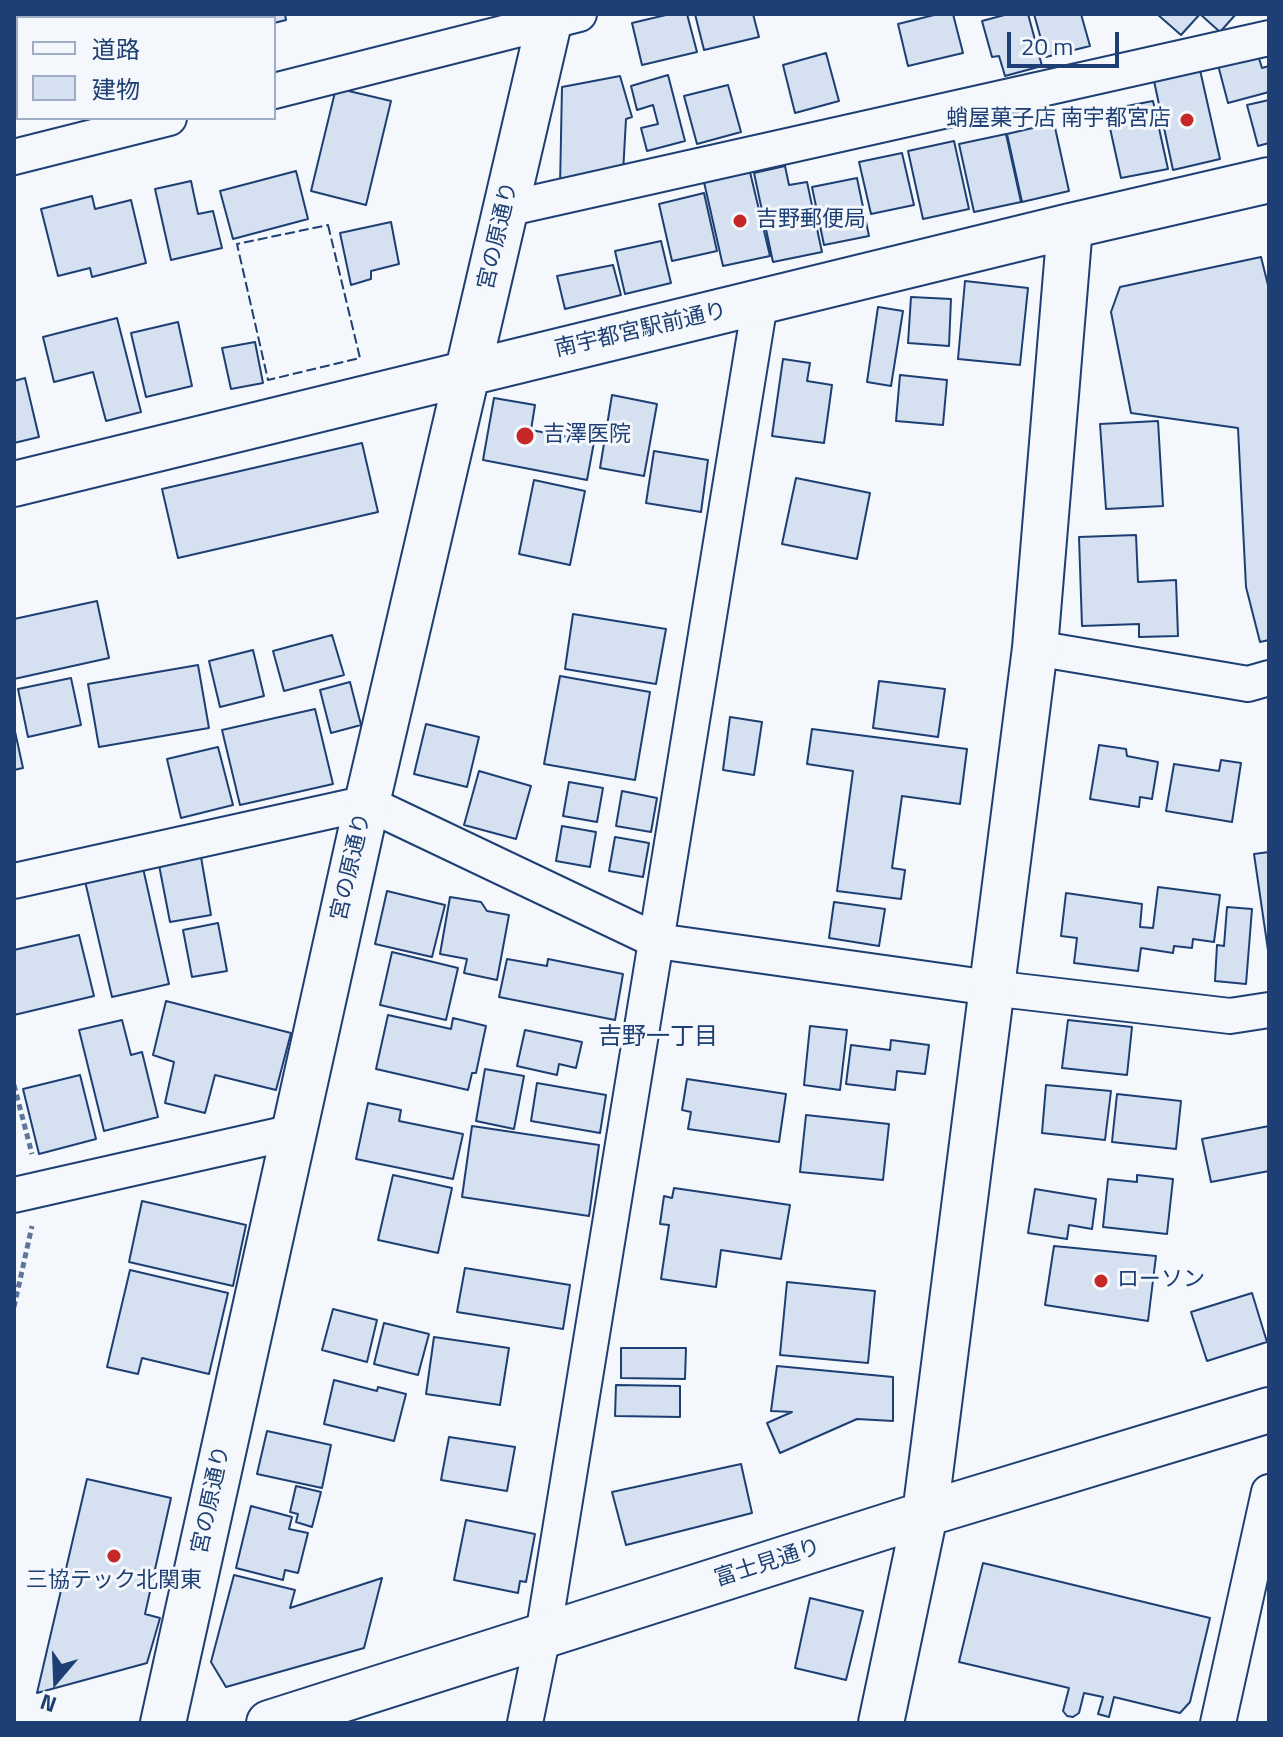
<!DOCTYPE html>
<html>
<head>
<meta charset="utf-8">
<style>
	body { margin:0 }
	#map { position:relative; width:1283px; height:1737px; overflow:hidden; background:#f4f7fb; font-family:"Titillium Web","Noto Sans JP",sans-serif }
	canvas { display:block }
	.frame { position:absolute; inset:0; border:16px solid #1d3f73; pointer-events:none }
	.legend { position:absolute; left:16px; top:16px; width:260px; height:104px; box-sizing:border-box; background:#f4f7fb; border:2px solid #9eadc5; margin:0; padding:10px 14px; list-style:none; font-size:24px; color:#1d3f73 }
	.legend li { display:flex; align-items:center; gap:16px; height:40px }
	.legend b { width:40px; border:2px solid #9eadc5 }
	.north { position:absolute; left:16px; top:1641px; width:80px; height:80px; -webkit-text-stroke:6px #f4f7fb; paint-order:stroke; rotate:199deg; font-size:22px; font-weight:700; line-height:32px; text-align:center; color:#1d3f73 }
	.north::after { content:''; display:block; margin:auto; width:28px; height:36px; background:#1d3f73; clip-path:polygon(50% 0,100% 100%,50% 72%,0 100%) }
	.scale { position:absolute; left:1007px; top:32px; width:112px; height:36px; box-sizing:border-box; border:4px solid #1d3f73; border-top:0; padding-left:10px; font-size:24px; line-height:28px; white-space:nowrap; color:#1d3f73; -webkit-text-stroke:6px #f4f7fb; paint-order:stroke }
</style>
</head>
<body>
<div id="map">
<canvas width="1283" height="1737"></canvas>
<div class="frame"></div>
<ul class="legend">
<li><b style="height:10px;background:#f4f7fb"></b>道路</li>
<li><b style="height:22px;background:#d5e0f0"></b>建物</li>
</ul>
<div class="north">N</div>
<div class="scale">20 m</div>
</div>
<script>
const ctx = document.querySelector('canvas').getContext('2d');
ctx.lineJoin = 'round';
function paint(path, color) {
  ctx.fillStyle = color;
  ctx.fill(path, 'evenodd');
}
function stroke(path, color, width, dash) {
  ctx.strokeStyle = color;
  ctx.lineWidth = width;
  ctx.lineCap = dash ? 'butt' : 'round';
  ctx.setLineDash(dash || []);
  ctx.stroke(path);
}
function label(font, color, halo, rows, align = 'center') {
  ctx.font = font + ' "Titillium Web","Noto Sans JP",sans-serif';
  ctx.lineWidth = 6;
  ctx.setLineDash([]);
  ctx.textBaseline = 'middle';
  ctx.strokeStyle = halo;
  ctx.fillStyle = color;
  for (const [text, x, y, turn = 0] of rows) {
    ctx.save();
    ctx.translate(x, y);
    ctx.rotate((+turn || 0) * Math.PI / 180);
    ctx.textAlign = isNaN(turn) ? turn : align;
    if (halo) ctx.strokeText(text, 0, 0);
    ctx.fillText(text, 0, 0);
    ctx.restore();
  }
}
const building = new Path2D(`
	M127,14h55l1,4h-55z
	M189,14h44l1,4h-44z
	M240,14h45l1,6 -12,3v-5h-33z
	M670,14h17l10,38 -55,13 -10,-42z
	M695,14h58l6,23 -55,13z
	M938,14h15l10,39 -55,13 -10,-42z
	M1008,14h20l14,52 -37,10 -6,-20 -7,1 -10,-36z
	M1034,14h47l9,32 -44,11z
	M1157,14h43l-19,21z
	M1200,14h36l-16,18z
	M826,53l13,48 -44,12 -12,-48z
	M1258,55l4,13 7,-2v26l-41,11 -10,-38z
	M1200,70l20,89 -47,11 -19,-89z
	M668,75l17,66 -38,10 -6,-23 17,-4 -5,-19 -16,5 -6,-24z
	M620,76l12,41 -6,2 -3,54 -63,14 2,-100z
	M728,85l13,47 -44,12 -13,-48z
	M336,88l55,13 -25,104 -55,-14z
	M1269,100v43l-11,3 -11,-41z
	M1153,101l15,68 -47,9 -15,-68z
	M1054,123l15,68 -47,11 -15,-68z
	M1006,134l15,68 -47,10 -15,-68z
	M954,141l15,68 -46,10 -15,-68z
	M902,153l12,52 -43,9 -12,-52z
	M785,166l4,19 18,-3 15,70 -49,10 -19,-89z
	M296,171l12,48 -75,20 -13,-48z
	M750,172l20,84 -47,10 -19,-84z
	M857,178l12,58 -45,9 -12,-58z
	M191,181l7,33 15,-3 9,37 -51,12 -16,-71z
	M704,193l13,58 -45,10 -13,-57z
	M92,196l3,13 36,-9 15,63 -54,14 -2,-9 -32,8 -17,-67z
	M391,222l8,42 -28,7v8l-20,6 -11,-52z
	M661,241l10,42 -46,11 -10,-43z
	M1261,257l8,32v351l-9,2 -14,-55 -8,-159 -107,-15 -20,-101 9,-25z
	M613,265l8,30 -56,14 -8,-33z
	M965,281l63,7 -8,77 -62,-6z
	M911,297l40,2 -2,47 -41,-3z
	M878,307l25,4 -12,75 -24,-4z
	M117,318l24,94 -35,9 -13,-49 -39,10 -11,-45z
	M178,322l14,64 -46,11 -15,-64z
	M255,342l8,41 -32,6 -9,-41z
	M783,359l27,4 -3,18 25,4 -8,58 -52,-7z
	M900,375l47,5 -4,45 -47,-4z
	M25,378l14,59 -25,6v-62z
	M612,395l45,9 -13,72 -44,-8z
	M494,398l41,7 -4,25 63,12 -7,38 -104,-20z
	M1158,421l5,85 -57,3 -6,-85z
	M362,443l16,69 -200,46 -16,-69z
	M654,451l54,9 -7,52 -55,-9z
	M796,478l74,15 -13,66 -75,-15z
	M534,480l51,11 -15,74 -51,-11z
	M1136,535l2,47 38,-2 2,56 -39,1v-13l-57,2 -3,-89z
	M97,601l12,57 -95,21v-60z
	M573,614l93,15 -10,55 -91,-15z
	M332,635l12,40 -60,16 -11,-40z
	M253,650l11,46 -44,11 -11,-46z
	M198,665l11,63 -110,19 -11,-63z
	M560,676l90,16 -15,88 -91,-16z
	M71,678l10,47 -53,12 -10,-48z
	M879,681l66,8 -7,48 -65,-9z
	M350,682l11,43 -30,8 -11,-43z
	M315,709l18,75 -93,21 -18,-75z
	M730,717l32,5 -8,53 -31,-5z
	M426,724l53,13 -12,50 -53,-13z
	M14,727l9,41 -9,2z
	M812,729l155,20 -7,55 -58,-8 -10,72 13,2 -4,29 -64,-8 16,-120 -46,-7z
	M1099,745l27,4 1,7 31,6 -6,37 -12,-2 -1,10 -49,-8z
	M218,747l15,58 -52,13 -14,-59z
	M1221,760l20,3 -9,59 -66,-11 8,-47 45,7z
	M479,771l52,15 -15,53 -52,-14z
	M569,782l34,6 -6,34 -34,-6z
	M622,791l35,7 -6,34 -35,-6z
	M562,826l34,6 -6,35 -34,-6z
	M615,837l34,6 -6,34 -34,-6z
	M1269,852v105l-15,-103z
	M201,857l10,58 -41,7 -11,-57z
	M143,868l26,116 -57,13 -27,-116z
	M1158,887l62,8 -6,47 -21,-3 -1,9 -18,-2 -1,7 -32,-5 -3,23 -64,-8 3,-25 -16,-2 5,-43 76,11 -2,23 13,1z
	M387,891l58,14 -13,52 -57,-13z
	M450,897l31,5 6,9 22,4 -12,65 -33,-7 3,-14 -27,-5z
	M834,902l51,7 -6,37 -50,-8z
	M1227,907l25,2 -6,75 -31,-3 2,-36 7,1z
	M218,923l9,48 -35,6 -9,-47z
	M79,935l15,61 -80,19v-65z
	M392,952l66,16 -12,52 -66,-15z
	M507,959l40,7 1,-7 75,15 -8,46 -116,-23z
	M166,1001l125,32 -15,57 -61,-15 -10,38 -40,-10 9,-41 -21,-7z
	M388,1015l63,14 2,-11 33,8 -10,47h-4l-4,17 -92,-21z
	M122,1020l9,35 11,-3 16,65 -54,14 -25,-101z
	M1068,1020l64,7 -5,48 -65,-7z
	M810,1026l37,4 -7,60 -36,-5z
	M525,1030l57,12 -6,26 -17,-4 -2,11 -40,-9z
	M891,1040l38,5 -4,29 -28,-3 -2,19 -49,-6 5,-39 39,5z
	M485,1069l39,7 -10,53 -38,-8z
	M80,1075l16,64 -57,15 -16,-65z
	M687,1079l99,15 -7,48 -91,-13 3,-17 -9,-2z
	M537,1083l69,12 -6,38 -69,-12z
	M1046,1085l65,6 -6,49 -63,-7z
	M1117,1094l64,7 -5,48 -64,-7z
	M368,1103l33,7 -2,11 64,13 -10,45 -97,-20z
	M806,1115l83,9 -6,56 -83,-8z
	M472,1126l127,19 -10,71 -127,-19z
	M1269,1126v45l-58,11 -9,-43z
	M393,1175l59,13 -14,65 -60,-13z
	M1137,1175l36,4 -6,55 -64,-7 5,-48 29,3z
	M674,1188l116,17 -9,54 -60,-9 -5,37 -55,-8 8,-54 -9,-1 4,-28 8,2z
	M1035,1189l61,10 -4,30 -23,-4 -2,14 -39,-6z
	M142,1201l104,24 -13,61 -104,-24z
	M1054,1246l102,10 -8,65 -103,-16z
	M465,1268l105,17 -7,44 -106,-17z
	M130,1270l98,23 -19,81 -67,-16 -4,16 -31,-7z
	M787,1282l88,9 -7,72 -88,-8z
	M1252,1293l15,49 -60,19 -16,-49z
	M333,1309l44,11 -10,42 -45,-12z
	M384,1323l45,11 -11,41 -44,-11z
	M434,1337l75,11 -9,57 -74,-11z
	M621,1348h65l-1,31 -64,-1z
	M777,1366l116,11v44l-36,-2 -77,34 -13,-30 25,-11 -21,-1z
	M334,1380l43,11 1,-4 28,7 -12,47 -70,-17z
	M616,1385l64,1v31l-65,-1z
	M267,1431l64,14 -9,43 -65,-14z
	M449,1437l66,10 -8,44 -66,-11z
	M741,1464l11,49 -126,32 -14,-53z
	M87,1479l84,19 -26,116 15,4 -13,45 -110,30z
	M296,1486l25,6 -9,35 -16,-5 2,-8 -8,-2z
	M251,1506l41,11 -3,12 19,4 -10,40 -13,-3 -2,10 -47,-12z
	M466,1520l69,14 -9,48 -6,-1 -2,12 -64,-13z
	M983,1563l227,55 -20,84 -10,11 -66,-16 -5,20 -11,-3 5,-17 -19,-4 -5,20 -6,4 -6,-1 -4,-5 6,-23 -110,-26z
	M234,1575l61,15 -5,18 92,-30 -18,70 -138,39 -15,-25z
	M810,1598l53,13 -17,69 -51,-12z`);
paint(building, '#d5e0f0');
stroke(building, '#1d3f73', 2);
const street = new Path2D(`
	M274,91l305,-77
	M14,157l155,-39
	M506,209l763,-171
	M1035,648l213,36 21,-6
	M14,881l353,-78 290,138 334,47 239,28 39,-6
	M14,1195l279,-63
	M525,1723l18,-88 217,-1332
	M1218,1723l51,-231`);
const secondary = new Path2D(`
	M14,484l1056,-258 199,-46
	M163,1723l204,-920 184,-789
	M269,1723l656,-209 344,-104
	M881,1723l44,-209 110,-866 35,-422`);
stroke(street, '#1d3f73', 38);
stroke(secondary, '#1d3f73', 48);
stroke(new Path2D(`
	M14,1085l18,69
	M14,1307l18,-81`), '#5e769c', 5, [6, 4]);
stroke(street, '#f4f7fb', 34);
stroke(secondary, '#f4f7fb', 44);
stroke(new Path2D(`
	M328,225l32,133 -92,22 -31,-136z`), '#1d3f73', 2, [10, 4]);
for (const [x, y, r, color] of [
	[1187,120,8,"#c62828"],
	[740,221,8,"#c62828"],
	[525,436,10,"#c62828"],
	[1101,1281,8,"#c62828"],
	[114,1556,8,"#c62828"]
]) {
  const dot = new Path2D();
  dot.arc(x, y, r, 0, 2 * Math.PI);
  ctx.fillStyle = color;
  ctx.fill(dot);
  stroke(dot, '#f4f7fb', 3);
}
label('22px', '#1d3f73', '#f4f7fb', [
	["蛸屋菓子店 南宇都宮店",1171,120,"right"],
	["吉野郵便局",756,221],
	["吉澤医院",543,436],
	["ローソン",1117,1281],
	["三協テック北関東",114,1582,"center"]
], 'left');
label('22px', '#1d3f73', '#f4f7fb', [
	["宮の原通り",499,236,-77],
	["南宇都宮駅前通り",641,331,-13],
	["宮の原通り",352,867,-77],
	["宮の原通り",212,1500,-78],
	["富士見通り",768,1564,-18]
]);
label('24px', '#1d3f73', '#f4f7fb', [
	["吉野一丁目",658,1038]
]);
</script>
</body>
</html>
